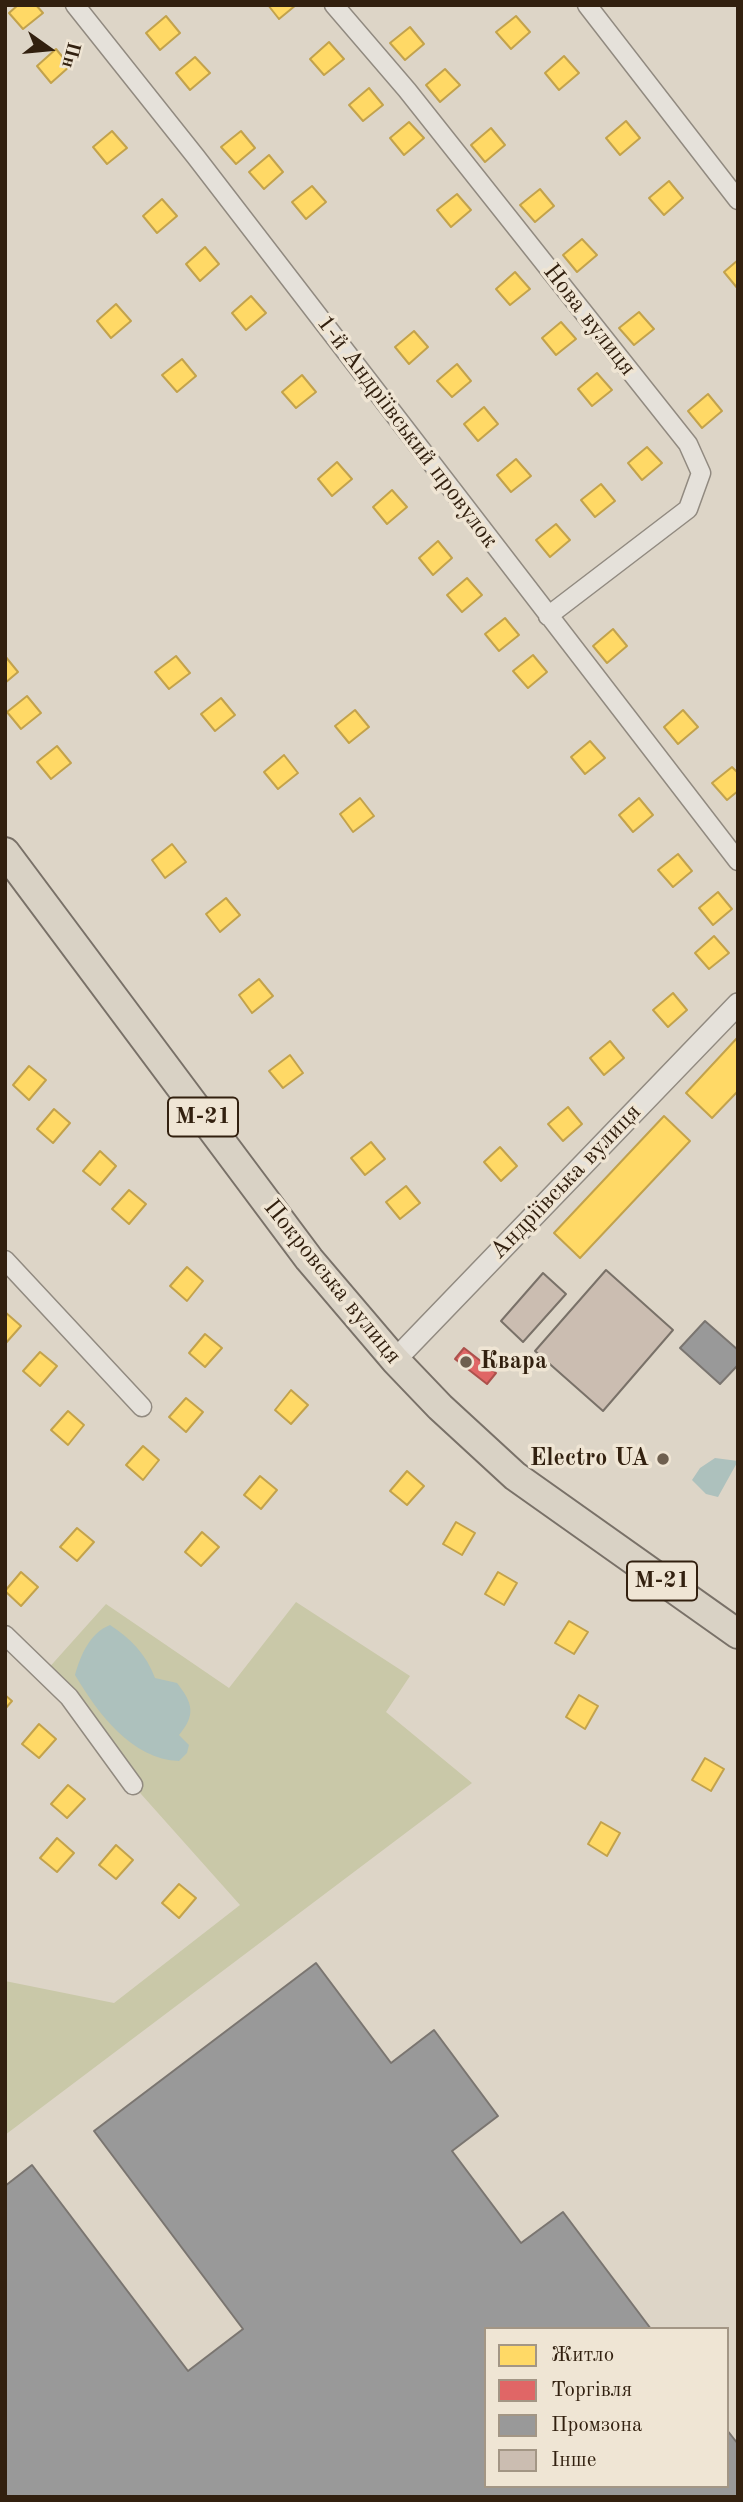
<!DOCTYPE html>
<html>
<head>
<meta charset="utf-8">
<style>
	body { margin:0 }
	#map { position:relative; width:743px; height:2502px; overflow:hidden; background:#ddd5c7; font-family:"Old Standard TT",serif }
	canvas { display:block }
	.frame { position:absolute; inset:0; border:7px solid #32200f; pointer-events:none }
	.legend { position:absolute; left:484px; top:2327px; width:245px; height:161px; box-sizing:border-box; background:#efe5d4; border:2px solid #a39685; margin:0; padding:9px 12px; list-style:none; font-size:21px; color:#32200f }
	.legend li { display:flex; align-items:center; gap:14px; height:35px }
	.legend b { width:35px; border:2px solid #a39685 }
	.north { position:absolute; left:14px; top:14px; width:70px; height:70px; -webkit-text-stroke:5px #efe5d4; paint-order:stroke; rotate:105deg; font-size:19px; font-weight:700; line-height:28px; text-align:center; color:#32200f }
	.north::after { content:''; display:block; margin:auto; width:24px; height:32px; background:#32200f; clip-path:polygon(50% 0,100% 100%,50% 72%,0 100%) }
</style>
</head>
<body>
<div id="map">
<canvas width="743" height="2502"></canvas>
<div class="frame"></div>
<ul class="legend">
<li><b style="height:19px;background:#ffd966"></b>Житло</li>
<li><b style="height:19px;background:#e06666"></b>Торгівля</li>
<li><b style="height:19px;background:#999"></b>Промзона</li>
<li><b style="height:19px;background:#cbbdb1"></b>Інше</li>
</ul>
<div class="north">Пн</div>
</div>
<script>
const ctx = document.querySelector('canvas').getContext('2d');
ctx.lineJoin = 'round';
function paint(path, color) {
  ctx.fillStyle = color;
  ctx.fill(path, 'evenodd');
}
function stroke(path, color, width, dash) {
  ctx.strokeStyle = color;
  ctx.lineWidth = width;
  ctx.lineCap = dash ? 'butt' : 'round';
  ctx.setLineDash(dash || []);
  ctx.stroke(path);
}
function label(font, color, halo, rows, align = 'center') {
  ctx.font = font + ' "Old Standard TT",serif';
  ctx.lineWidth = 7;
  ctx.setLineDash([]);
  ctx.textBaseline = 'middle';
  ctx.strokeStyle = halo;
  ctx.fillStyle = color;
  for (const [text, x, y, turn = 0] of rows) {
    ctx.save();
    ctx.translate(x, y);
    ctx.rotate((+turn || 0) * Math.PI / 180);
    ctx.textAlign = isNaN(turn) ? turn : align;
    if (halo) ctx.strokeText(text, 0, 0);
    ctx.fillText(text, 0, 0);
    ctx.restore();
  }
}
paint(new Path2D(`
	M296,1602l114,74 -24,36 86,71 -467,352v-154l109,22 126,-98 -107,-120 -87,-114 60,-67 123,84z`), '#c9c8a8');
paint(new Path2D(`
	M715,1458l23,3 -20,36 -12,-3 -14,-14 8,-12z
	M110,1625c21,14 36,29 45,53l22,5c16,20 19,32 2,52l10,10 -2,8 -8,8c-47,-1 -82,-49 -104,-86 6,-21 15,-42 35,-50z`), '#adc1bd');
const homes = new Path2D(`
	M18,5h18l7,8 -20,16 -14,-16z
	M268,5h28l-17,14z
	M166,16l14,17 -20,17 -14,-17z
	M516,16l14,16 -19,17 -15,-17z
	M410,27l14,17 -19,16 -15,-17z
	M329,42l15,17 -20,16 -14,-16z
	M56,49l14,17 -19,17 -14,-17z
	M564,56l15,17 -20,17 -14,-17z
	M195,57l15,16 -20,17 -14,-17z
	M445,69l15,16 -20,17 -14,-17z
	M369,88l14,17 -20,16 -14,-16z
	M626,121l14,17 -20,17 -14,-17z
	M409,122l15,16 -20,17 -14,-17z
	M491,128l14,17 -20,17 -14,-17z
	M112,131l15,17 -20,16 -14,-17z
	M241,131l14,17 -19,16 -15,-17z
	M269,155l14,17 -19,17 -15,-17z
	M669,181l14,17 -19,17 -15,-17z
	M312,186l14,16 -20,17 -14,-17z
	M540,189l14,17 -19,16 -15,-17z
	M457,194l14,16 -20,17 -14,-17z
	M162,199l15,17 -20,17 -14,-17z
	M582,239l15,16 -20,17 -14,-17z
	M205,247l14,17 -19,17 -14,-17z
	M738,260v29l-14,-17z
	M515,272l15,17 -20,16 -14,-16z
	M251,296l15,17 -20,17 -14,-17z
	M116,304l15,17 -20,17 -14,-17z
	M639,312l15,17 -20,16 -15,-17z
	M561,322l15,17 -20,16 -14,-17z
	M414,331l14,16 -19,17 -14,-17z
	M182,359l14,17 -19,16 -15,-17z
	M457,364l14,17 -19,16 -15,-16z
	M597,373l15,17 -20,16 -14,-17z
	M302,375l14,17 -20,16 -14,-16z
	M708,394l14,17 -20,17 -14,-17z
	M484,407l14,17 -20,17 -14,-17z
	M647,447l15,16 -20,17 -14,-17z
	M516,459l15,17 -20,16 -14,-17z
	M337,462l15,17 -20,17 -14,-17z
	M601,484l14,17 -20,16 -14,-17z
	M392,490l15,17 -20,17 -14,-17z
	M556,524l14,16 -20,17 -14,-17z
	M438,541l14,17 -19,17 -14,-17z
	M467,578l15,17 -20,17 -15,-17z
	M505,618l14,17 -20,16 -14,-17z
	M613,629l14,17 -20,17 -14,-17z
	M533,655l14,17 -19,16 -15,-17z
	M5,656l13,16 -13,11z
	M176,656l14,17 -21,16 -14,-17z
	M27,696l14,17 -20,16 -14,-17z
	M221,698l14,17 -20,16 -14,-17z
	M355,710l14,17 -20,16 -14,-17z
	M683,710l15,17 -20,17 -14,-17z
	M590,741l15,17 -20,16 -14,-17z
	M57,746l14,17 -20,16 -14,-17z
	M284,755l14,18 -20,16 -14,-17z
	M732,767l6,6v18l-11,9 -15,-17z
	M360,798l14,18 -21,16 -13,-18z
	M639,798l14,17 -20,17 -14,-17z
	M172,844l14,18 -21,16 -13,-18z
	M678,854l14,17 -19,16 -15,-17z
	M718,892l14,17 -19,16 -14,-17z
	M226,898l14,17 -20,17 -14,-18z
	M714,936l15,17 -20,16 -14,-16z
	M259,979l14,17 -21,17 -13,-18z
	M673,993l14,17 -19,17 -15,-17z
	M738,1037v54l-26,27 -26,-25z
	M610,1041l14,17 -20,17 -14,-17z
	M290,1055l13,18 -20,15 -14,-17z
	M29,1066l17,14 -17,20 -16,-15z
	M568,1107l14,17 -19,17 -15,-17z
	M54,1109l16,14 -17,20 -16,-14z
	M664,1116l26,25 -110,117 -26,-25z
	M371,1142l14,17 -20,16 -14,-17z
	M500,1147l17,19 -16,15 -17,-19z
	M100,1151l16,15 -16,19 -17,-14z
	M406,1186l14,17 -20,16 -14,-17z
	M129,1190l17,14 -17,20 -17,-15z
	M187,1267l16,14 -16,20 -17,-15z
	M5,1312l16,14 -16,18z
	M205,1334l17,14 -17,19 -16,-14z
	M40,1352l17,14 -17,20 -17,-15z
	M291,1390l17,15 -17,19 -16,-14z
	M186,1398l17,14 -17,20 -17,-15z
	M68,1411l16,14 -16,20 -17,-15z
	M143,1446l16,14 -16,20 -17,-15z
	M407,1471l17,15 -17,19 -17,-14z
	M260,1476l17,14 -16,19 -17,-14z
	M456,1522l19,11 -13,22 -19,-11z
	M77,1528l17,14 -17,19 -17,-14z
	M202,1532l17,15 -18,19 -16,-14z
	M21,1572l17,15 -17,19 -16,-15z
	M498,1572l19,11 -13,22 -19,-11z
	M569,1621l19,11 -14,22 -19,-11z
	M5,1695l7,6 -7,8z
	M579,1695l19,11 -13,23 -19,-12z
	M39,1724l17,15 -17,19 -17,-14z
	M705,1758l19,11 -13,22 -19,-11z
	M68,1785l17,14 -18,19 -16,-14z
	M601,1822l19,11 -13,23 -19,-12z
	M57,1838l17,15 -17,19 -17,-14z
	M116,1845l17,15 -17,19 -17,-14z
	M179,1884l17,14 -17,20 -17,-15z`);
paint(homes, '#ffd966');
stroke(homes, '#c2a24c', 2);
const shops = new Path2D(`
	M464,1348l32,25 -9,11 -32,-25z`);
paint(shops, '#e06666');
stroke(shops, '#ac514c', 2);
const industry = new Path2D(`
	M705,1321l33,29v15l-18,19 -40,-36z
	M316,1963l75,100 43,-33 64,86 -46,35 69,92 42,-31 88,117h-165v157h241v-56l11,14v53h-733v-311l27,-21 156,206 55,-42 -149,-198z`);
paint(industry, '#999');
stroke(industry, '#7a7570', 2);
const building = new Path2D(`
	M606,1270l67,60 -70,81 -68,-60z
	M543,1273l23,21 -43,48 -22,-21z`);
paint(building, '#cbbdb1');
stroke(building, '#797168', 2);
const minor = new Path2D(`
	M75,5l121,152 542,704
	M334,5l73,85 281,354 13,29 -13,36 -140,107
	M587,5l151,195
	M5,1260l137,147
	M5,1635l64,62 64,88`);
const tertiary = new Path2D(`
	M395,1360l343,-356`);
const trunk = new Path2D(`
	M5,852l304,407 86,101 45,47 75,69 223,158`);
stroke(minor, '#918a80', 21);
stroke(tertiary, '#918a80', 24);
stroke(trunk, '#797168', 32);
stroke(minor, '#e5e1da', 18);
stroke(tertiary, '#e5e1da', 21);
stroke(trunk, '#d9d2c5', 28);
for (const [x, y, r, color] of [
	[466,1362,7,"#6e5f4f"],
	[663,1459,7,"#6e5f4f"]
]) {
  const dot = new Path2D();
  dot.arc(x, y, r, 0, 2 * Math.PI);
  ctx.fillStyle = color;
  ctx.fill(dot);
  stroke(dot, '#efe5d4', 2.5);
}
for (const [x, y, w] of [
	[203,1117,70],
	[662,1581,70]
]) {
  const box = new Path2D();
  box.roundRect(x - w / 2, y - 19.5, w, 39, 5);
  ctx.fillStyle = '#efe5d4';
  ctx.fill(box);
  stroke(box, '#32200f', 2);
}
label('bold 23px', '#32200f', null, [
	["М-21",203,1117],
	["М-21",662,1581]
]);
label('24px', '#32200f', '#efe5d4', [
	["Нова вулиця",589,320,52],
	["1-й Андріївський провулок",407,432,53],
	["Андріївська вулиця",566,1182,-46],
	["Покровська вулиця",332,1282,51]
]);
label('bold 24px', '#32200f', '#efe5d4', [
	["Квара",480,1362],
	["Electro UA",649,1459,"right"]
], 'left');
</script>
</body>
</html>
